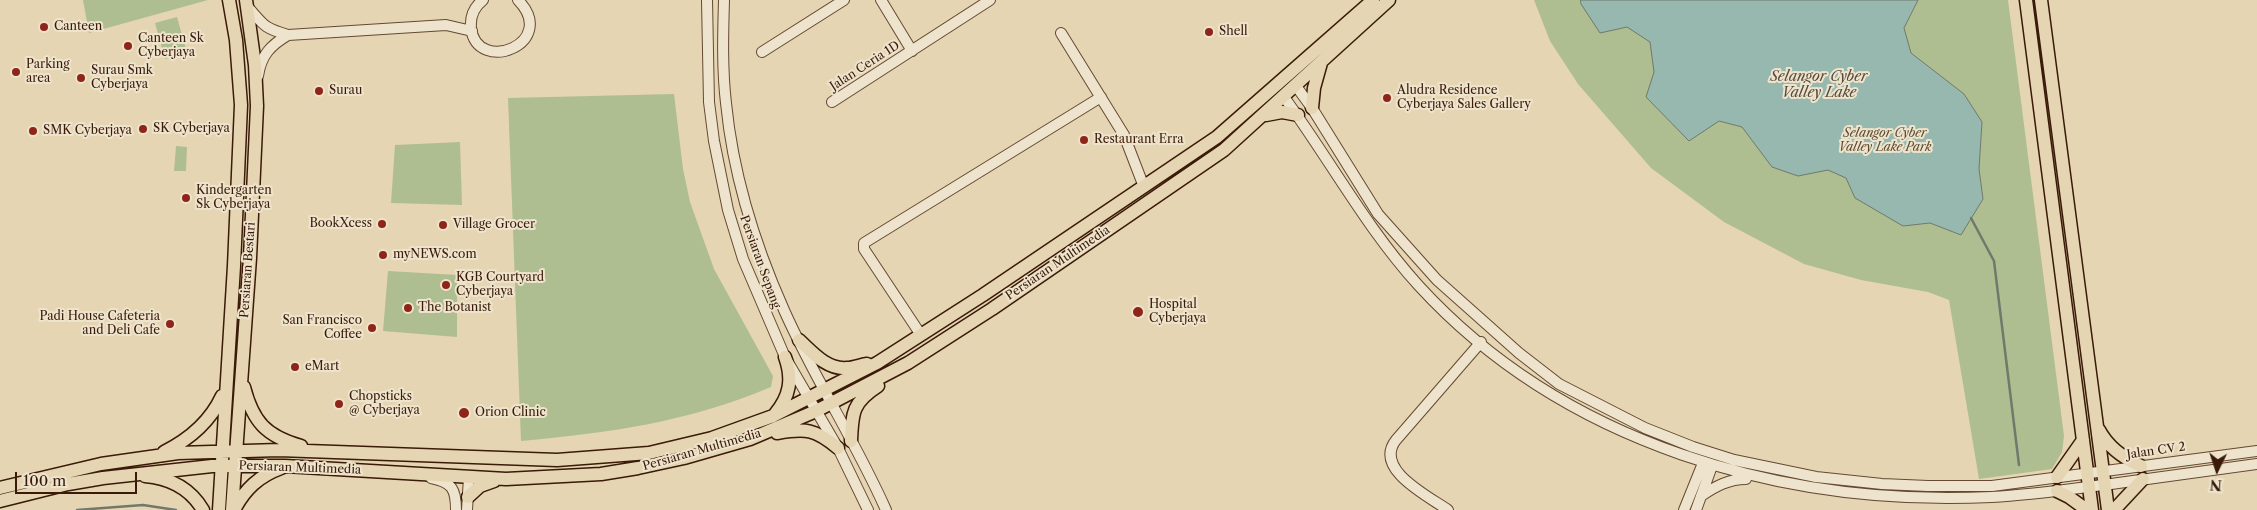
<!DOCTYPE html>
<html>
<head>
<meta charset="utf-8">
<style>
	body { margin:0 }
	#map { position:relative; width:2257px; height:510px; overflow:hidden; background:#e5d5b2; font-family:"Libre Caslon Text",serif }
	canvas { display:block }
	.north { position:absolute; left:2192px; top:445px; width:50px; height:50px; -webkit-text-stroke:4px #eee4cd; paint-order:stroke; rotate:184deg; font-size:14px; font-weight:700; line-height:20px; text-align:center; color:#3a1a08 }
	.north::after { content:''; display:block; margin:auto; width:18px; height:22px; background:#3a1a08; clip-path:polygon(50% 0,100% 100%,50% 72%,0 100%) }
	.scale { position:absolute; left:15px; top:472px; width:122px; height:22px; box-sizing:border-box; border:2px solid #3a1a08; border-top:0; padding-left:6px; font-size:15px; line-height:18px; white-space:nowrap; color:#3a1a08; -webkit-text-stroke:4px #eee4cd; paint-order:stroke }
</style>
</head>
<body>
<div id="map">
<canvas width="2257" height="510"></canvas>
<div class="north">N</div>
<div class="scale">100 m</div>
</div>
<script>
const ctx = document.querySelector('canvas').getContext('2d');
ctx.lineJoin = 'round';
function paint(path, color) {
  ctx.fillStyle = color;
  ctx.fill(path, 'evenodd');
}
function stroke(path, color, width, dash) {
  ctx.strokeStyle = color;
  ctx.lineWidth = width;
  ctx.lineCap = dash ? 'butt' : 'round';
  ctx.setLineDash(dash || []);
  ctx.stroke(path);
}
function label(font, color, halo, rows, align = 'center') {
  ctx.font = font + ' "Libre Caslon Text",serif';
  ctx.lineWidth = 4;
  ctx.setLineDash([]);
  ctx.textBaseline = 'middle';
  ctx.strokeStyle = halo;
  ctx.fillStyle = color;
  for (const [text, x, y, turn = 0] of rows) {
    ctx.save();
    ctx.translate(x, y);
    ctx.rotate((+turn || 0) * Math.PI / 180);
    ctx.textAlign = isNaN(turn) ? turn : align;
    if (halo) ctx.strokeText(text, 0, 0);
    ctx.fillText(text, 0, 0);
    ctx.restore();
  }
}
paint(new Path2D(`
	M83,0h125l-119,33z
	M1534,0h474l56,436 -2,16 -10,17 -73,10 -30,-179 -21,-8 -67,-12 -57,-16 -80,-42 -73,-54 -73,-84 -28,-43z
	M177,17l10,36 -22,6 -10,-36z
	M674,94l9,75 7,33 24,67 59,107 -2,11c-82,35 -163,46 -250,54l-13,-343z
	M460,142l2,63 -71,-2 4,-58z
	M176,146l11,1 -1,24h-12z
	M388,271l69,4v62l-74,-6z`), '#afbe90');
const water = new Path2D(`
	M1581,0h337l-14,28 7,25 53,41 18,28 -3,47 4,30 -22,36 -31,-12 -27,3 -48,-28 -9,-20 -18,-8 -30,6 -26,-9 -30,-40 -23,-6 -30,20 -43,-44 8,-25 -4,-30 -23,-15 -27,6 -19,-29z`);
paint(water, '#96b8ae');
stroke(water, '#71796c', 1);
stroke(new Path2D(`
	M1971,218l23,43 25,204
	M77,510l66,-5 33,5`), '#71796c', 2.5);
const minor = new Path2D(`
	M483,0c-9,7 -13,17 -12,28 6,48 89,15 47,-28
	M707,0l2,102 5,39 14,69 15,49 42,98 53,91 30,62
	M724,0c-1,34 -2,69 2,103 7,71 29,142 58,207 30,68 72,132 102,200
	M881,0l31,51
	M247,6c17,19 16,22 41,29 -17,10 -27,20 -30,41
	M1061,33l63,102 20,52
	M288,35l158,-10 26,6
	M762,52l82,-52
	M1296,86l16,22 66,106 59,66 27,24 55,49 40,31 86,44 48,19 41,13 82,17 66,7 46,2h64l265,-35
	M1284,97c46,63 83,132 135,189 145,158 364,221 573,211 40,-2 79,-8 119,-13 48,-7 97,-13 146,-20
	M832,102l158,-102
	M921,335l-57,-86v-6l237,-146
	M431,478c21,4 25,11 25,32
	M1701,496c15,-10 28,-17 45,-17
	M467,510l2,-33
	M1448,510c-20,-14 -75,-41 -52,-70l85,-98
	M1684,510l19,-47
	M1696,510l16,-44`);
const major = new Path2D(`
	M2026,0l66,510
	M2041,0l67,510
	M1312,108l2,-20 7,-25
	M1266,115l16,-3 16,3
	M799,340c13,12 28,30 48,28 6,0 13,-3 20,-4
	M244,387c9,35 22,49 57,59
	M775,414c15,-18 18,-35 10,-57
	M2099,430c9,17 24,28 42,36
	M777,433c29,-5 38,-4 61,15
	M851,441c1,-29 2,-39 27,-55
	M164,452c26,-13 46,-30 58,-56
	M145,476c25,2 45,12 58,34
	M2057,477l26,-37
	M0,488l101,-24 77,-11 101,-3 278,10 92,-7 63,-15 61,-22 104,-53 106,-68 234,-158 156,-137
	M2057,491l12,6 18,13
	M468,497l12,-11 14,-5
	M0,501l68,-17 35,-6 109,-12h73l221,13 95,-5 37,-6 46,-10 66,-19 66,-28 92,-48 84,-54 232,-159 165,-150
	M219,510l15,-244 7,-161 -5,-65 -7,-40
	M232,510l18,-252 7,-152 -2,-41 -9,-65
	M234,510c11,-21 25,-34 47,-42
	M2114,510l29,-31`);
stroke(minor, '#654932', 12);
stroke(major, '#3a1a08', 15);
stroke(minor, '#eee4cd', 10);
stroke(major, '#e5d5b2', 12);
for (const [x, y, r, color] of [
	[44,27,5,"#8f2418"],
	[1209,32,5,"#8f2418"],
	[128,46,5,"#8f2418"],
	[16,72,5,"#8f2418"],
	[81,78,5,"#8f2418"],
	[319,91,5,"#8f2418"],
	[1387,98,5,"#8f2418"],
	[143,129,5,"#8f2418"],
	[33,131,5,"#8f2418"],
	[1084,140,5,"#8f2418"],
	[186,198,5,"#8f2418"],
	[382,224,5,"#8f2418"],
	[443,225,5,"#8f2418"],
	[383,255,5,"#8f2418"],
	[446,285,5,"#8f2418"],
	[408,308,5,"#8f2418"],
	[1138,312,6,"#8f2418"],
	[170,324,5,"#8f2418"],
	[372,328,5,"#8f2418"],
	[295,367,5,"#8f2418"],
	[339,404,5,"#8f2418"],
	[464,413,6,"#8f2418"]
]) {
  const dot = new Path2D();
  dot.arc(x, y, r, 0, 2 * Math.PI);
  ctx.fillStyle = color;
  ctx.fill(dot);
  stroke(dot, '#eee4cd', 2);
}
label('12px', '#3a1a08', '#eee4cd', [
	["Canteen",54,27],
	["Shell",1219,32],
	["Canteen Sk",138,39],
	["Cyberjaya",138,53],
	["Parking",26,65],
	["area",26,79],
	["Surau Smk",91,71],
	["Cyberjaya",91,85],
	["Surau",329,91],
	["Aludra Residence",1397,91],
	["Cyberjaya Sales Gallery",1397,105],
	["SK Cyberjaya",153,129],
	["SMK Cyberjaya",43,131],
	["Restaurant Erra",1094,140],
	["Kindergarten",196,191],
	["Sk Cyberjaya",196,205],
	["BookXcess",372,224,"right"],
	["Village Grocer",453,225],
	["myNEWS.com",393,255],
	["KGB Courtyard",456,278],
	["Cyberjaya",456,292],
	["Hospital",1149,305],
	["Cyberjaya",1149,319],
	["The Botanist",418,308],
	["Padi House Cafeteria",160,317,"right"],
	["and Deli Cafe",160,331,"right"],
	["San Francisco",362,321,"right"],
	["Coffee",362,335,"right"],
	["eMart",305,367],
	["Chopsticks",349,397],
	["@ Cyberjaya",349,411],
	["Orion Clinic",475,413]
], 'left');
label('12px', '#3a1a08', '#eee4cd', [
	["Jalan Ceria 1D",865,66,-33],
	["Persiaran Sepang",760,262,70],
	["Persiaran Multimedia",1058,263,-34],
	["Persiaran Bestari",248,270,-86],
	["Persiaran Multimedia",702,450,-16],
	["Jalan CV 2",2156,451,-8],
	["Persiaran Multimedia",300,468,2]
]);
label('italic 12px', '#5d4b31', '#eee4cd', [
	["Selangor Cyber",1885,134],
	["Valley Lake Park",1885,148]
]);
label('italic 14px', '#56493a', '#eee4cd', [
	["Selangor Cyber",1819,77],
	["Valley Lake",1819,93]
]);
</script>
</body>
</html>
